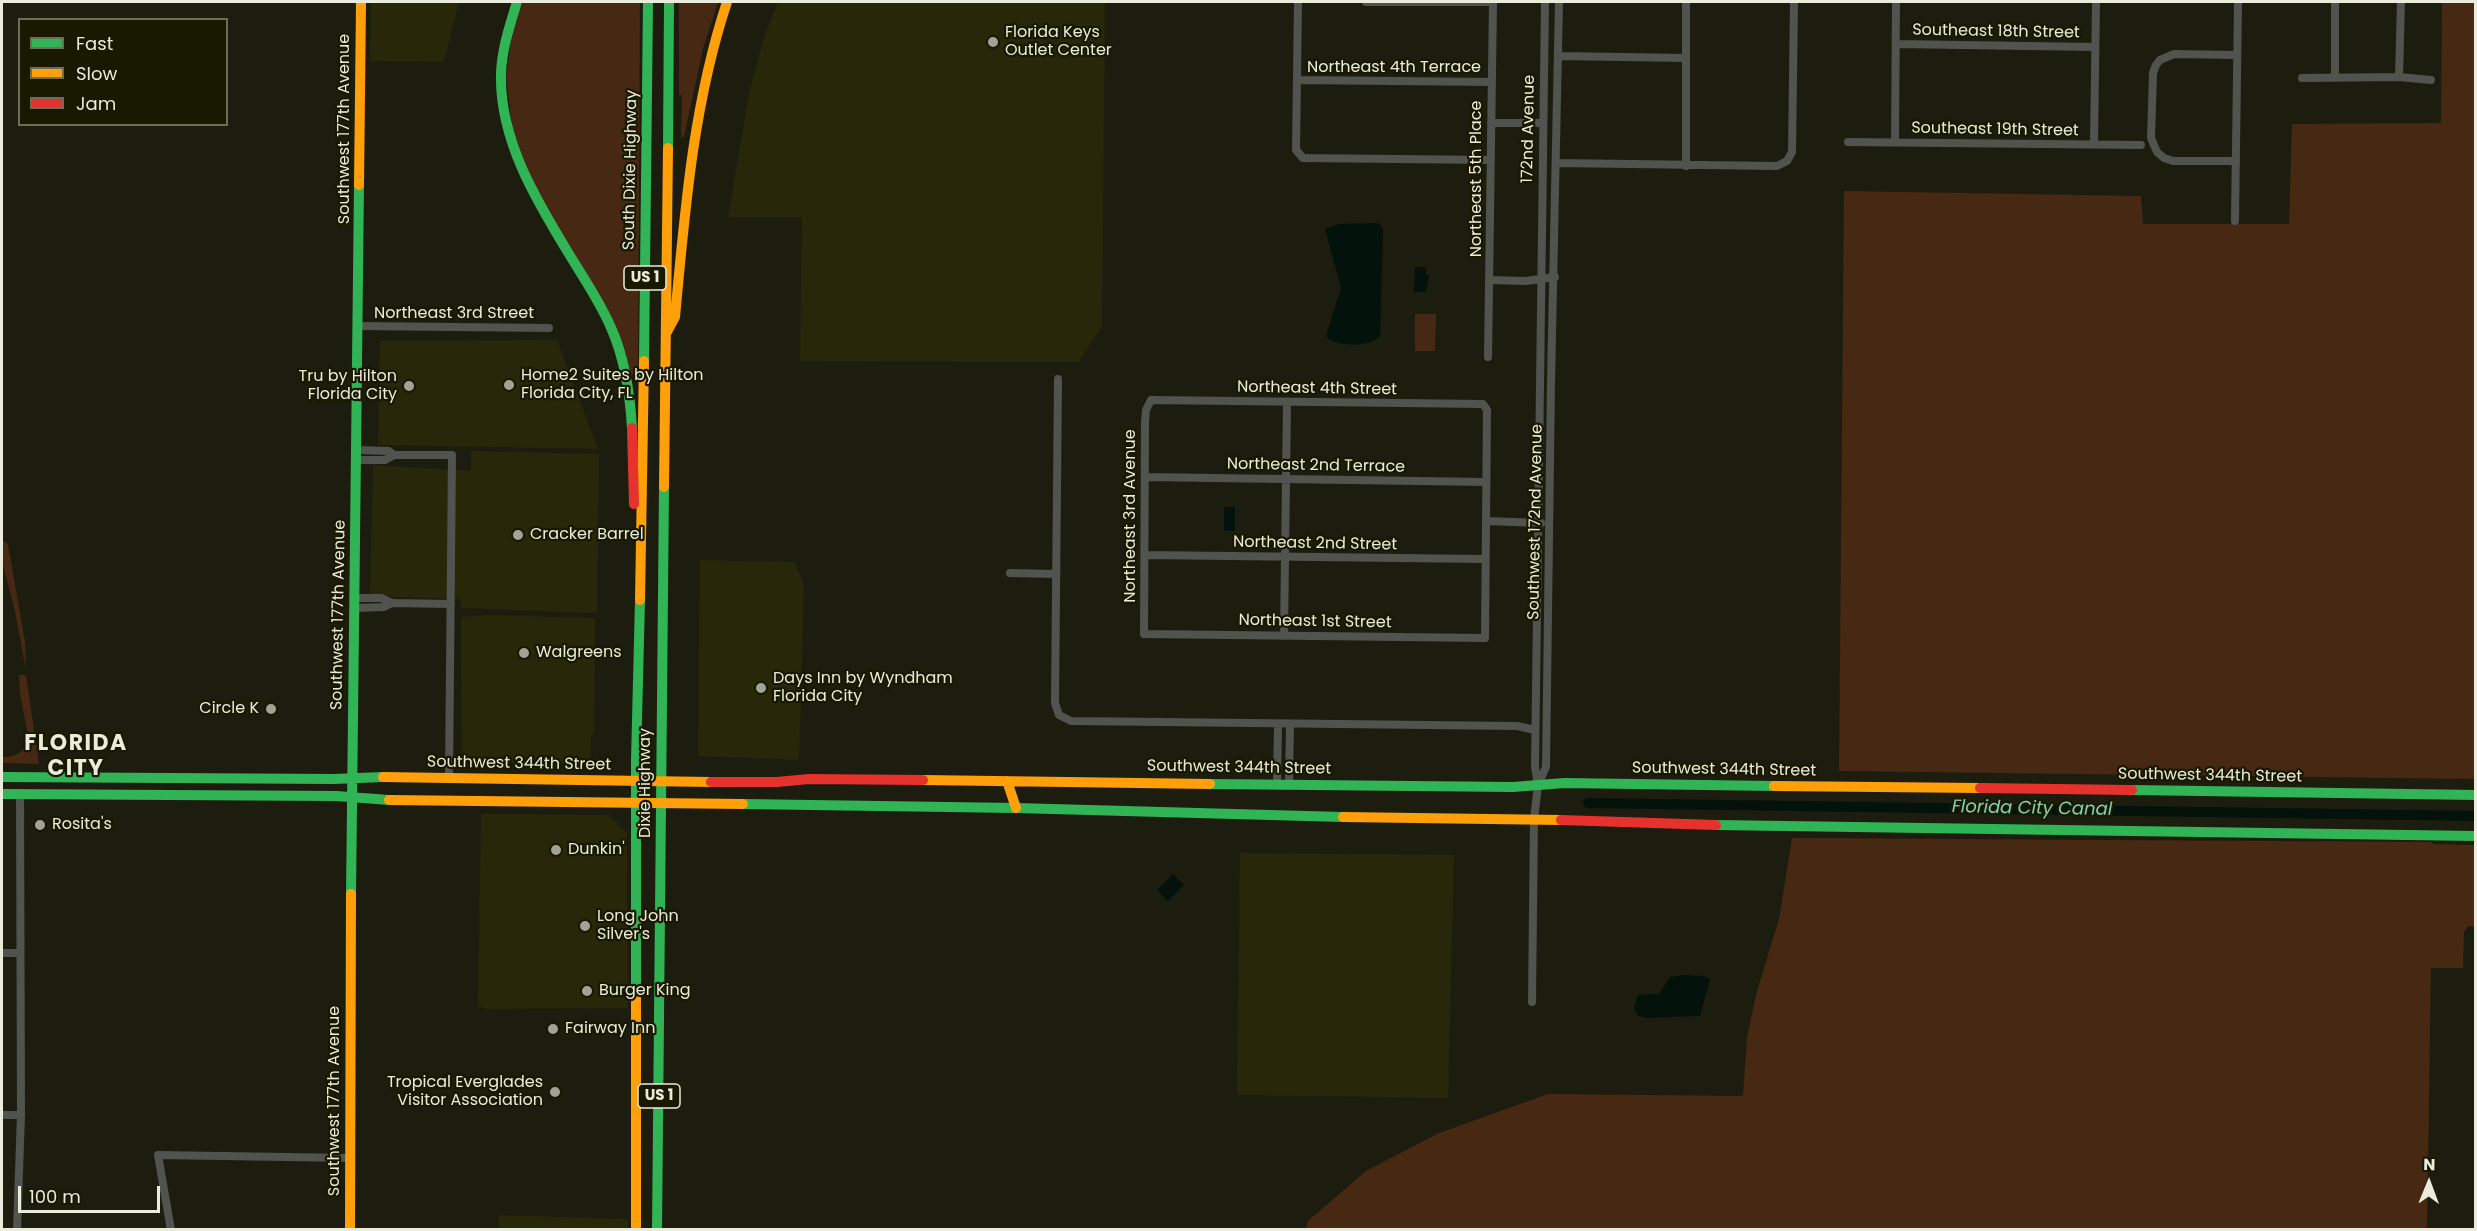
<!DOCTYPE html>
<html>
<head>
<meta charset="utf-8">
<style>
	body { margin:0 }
	#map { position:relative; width:2477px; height:1231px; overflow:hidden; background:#1d1d0f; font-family:Poppins,sans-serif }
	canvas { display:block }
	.frame { position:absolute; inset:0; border:3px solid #eaebdb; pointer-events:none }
	.legend { position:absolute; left:18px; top:18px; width:210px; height:108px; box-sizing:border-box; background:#191902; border:2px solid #6d6d59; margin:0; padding:8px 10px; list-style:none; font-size:18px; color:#eaebdb }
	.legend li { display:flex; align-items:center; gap:12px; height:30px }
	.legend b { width:30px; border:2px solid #6d6d59 }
	.north { position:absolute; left:2399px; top:1153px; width:60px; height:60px; -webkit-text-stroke:4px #191902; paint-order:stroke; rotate:1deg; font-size:16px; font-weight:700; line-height:24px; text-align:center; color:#eaebdb }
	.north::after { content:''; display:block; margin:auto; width:21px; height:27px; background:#eaebdb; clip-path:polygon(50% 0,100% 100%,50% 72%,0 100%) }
	.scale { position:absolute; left:18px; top:1186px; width:142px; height:27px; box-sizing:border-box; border:3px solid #eaebdb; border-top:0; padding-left:8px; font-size:18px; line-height:21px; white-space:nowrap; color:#eaebdb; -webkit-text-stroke:4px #191902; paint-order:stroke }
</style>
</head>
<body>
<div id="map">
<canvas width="2477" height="1231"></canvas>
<div class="frame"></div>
<ul class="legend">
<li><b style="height:8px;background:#30b455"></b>Fast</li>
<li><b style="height:8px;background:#ff9f0a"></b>Slow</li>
<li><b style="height:8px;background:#e5322d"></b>Jam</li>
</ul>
<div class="north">N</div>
<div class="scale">100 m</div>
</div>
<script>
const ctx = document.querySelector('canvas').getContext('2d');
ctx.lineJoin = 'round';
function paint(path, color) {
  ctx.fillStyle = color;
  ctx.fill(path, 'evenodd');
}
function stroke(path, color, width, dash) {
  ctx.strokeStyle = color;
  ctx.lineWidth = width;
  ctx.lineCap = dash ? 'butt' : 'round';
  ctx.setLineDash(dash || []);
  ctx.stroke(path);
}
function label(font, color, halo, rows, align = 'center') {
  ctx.font = font + ' Poppins,sans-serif';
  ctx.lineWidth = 4.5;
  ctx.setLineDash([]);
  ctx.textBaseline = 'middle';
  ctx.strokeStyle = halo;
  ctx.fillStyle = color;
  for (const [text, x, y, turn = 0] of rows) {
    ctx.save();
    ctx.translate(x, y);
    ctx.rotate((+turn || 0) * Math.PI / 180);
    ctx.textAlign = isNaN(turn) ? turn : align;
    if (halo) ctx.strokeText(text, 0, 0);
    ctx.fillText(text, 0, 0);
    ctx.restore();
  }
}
paint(new Path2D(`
	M371,2h88l-15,60 -74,-1z
	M778,2h327l-3,324 -23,36 -279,-1 2,-144h-74l21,-124 16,-59z
	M557,340l41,109 -220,-4 2,-104z
	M471,451l128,3 -2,159 -136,-5 -1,-9 -90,-3 3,-131 98,6z
	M700,560l95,2 9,24 -5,174 -101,-4z
	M488,615l107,3 -1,117h-3l-1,30 -128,-4 -1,-144z
	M481,814l128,1 18,18 1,175 -143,1 -7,-3z
	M1240,853l214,2 -6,243 -211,-3z
	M498,1215l130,4v10h-129z`), '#282709');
paint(new Path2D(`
	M524,2h116l-2,373h-7l-93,-182 -25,-58 -7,-59 7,-51z
	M679,2h39l-15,47 -19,88h-3l1,-42h-3z
	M2442,2h33v777l-636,-8 5,-580 297,5 2,28h146l3,-100 149,-1z
	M1415,314h21l-1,37h-20z
	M2,540l6,4 17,98 1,28 -11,-59 -13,-50z
	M19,675h7l13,89 -37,-1v-6c14,0 21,-4 27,-17l-9,-46z
	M1792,838l640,4 1,2 42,1v82l-7,-1 -4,6 -1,36h-32l-4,261h-1121l2,-8 58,-50 73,-38 109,-39 195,2 4,-59 10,-46 22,-72z`), '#472812');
paint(new Path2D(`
	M1375,223l4,1 4,5 -3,107c-9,11 -43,11 -53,2v-5l14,-45 -16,-59 15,-5z
	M1415,267h11v8h3l-3,17h-12z
	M1224,507h11v24h-11z
	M1173,874l11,11 -16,16 -11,-11z
	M1684,975l19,1 7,3 -10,37 -55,2 -8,-3 -3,-8 4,-12 21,-1 11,-17z`), '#03120a');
stroke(new Path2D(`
	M1588,803l888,13`), '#03120a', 10);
stroke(new Path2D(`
	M1298,2l-2,148 7,8 188,2
	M1366,2h127
	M1896,44l199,3
	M1558,56l128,2
	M2399,77l2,-75
	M2302,78l97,-1 32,3
	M2335,78v-76
	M1297,80l193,2
	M1491,123h52
	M1848,142l293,3
	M1895,142l1,-140
	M2094,144l2,-142
	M2236,161h-63l-9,-3 -7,-6 -6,-14 2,-65 3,-8 4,-5 14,-6 63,1
	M1557,163l220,3 10,-5 5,-9 2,-150
	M1686,166v-164
	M2235,221l3,-219
	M1489,280l37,1 29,-4
	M359,326l190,2
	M1488,357l5,-355
	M1058,379l-3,324 4,12 12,6 446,5 18,4
	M1151,400l332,4 4,6 -2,228 -341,-4 1,-212 1,-12z
	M357,450l32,1 5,4
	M357,460h28l9,-5h58l-3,323
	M1145,477l341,5
	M1486,521l55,2
	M1145,555l340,4
	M1010,573l46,1
	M356,598h25l11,5 59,1
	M356,608l28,-1 8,-4
	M1284,636l3,-234
	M1277,784l1,-60
	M1289,784l1,-60
	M1538,785l-3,-18 10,-765
	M2,953h18
	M1532,1002l2,-183 4,-34 8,-18 5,-385 8,-380
	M2,1115h19
	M17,1230l4,-115 -1,-321
	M171,1230l-13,-75 193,3`), '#51534e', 8);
stroke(new Path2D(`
	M517,2c-7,23 -15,46 -16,71 -2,66 35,127 68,181 15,25 32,49 43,76 13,30 18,64 20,98
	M668,148l1,-146
	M644,361l4,-359
	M2,777l332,2 49,-2
	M1210,784l303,3 51,-4 210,3
	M2132,790l344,5
	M2,794l334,2 53,4
	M743,804l273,4 327,9
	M1716,825l760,11
	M351,894l8,-709
	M636,994v-234l4,-160
	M657,1230l7,-743`), '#30b455', 10);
stroke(new Path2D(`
	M359,185l2,-183
	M667,332l8,-15c10,-107 18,-212 52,-315
	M664,487l4,-339
	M640,600l4,-239
	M383,777l328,5
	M923,780l287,4
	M1007,781l9,27
	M1774,786l206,2
	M389,800l354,4
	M1343,817l218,3
	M636,994v236
	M350,1230l1,-336`), '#ff9f0a', 10);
stroke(new Path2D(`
	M632,428l2,76
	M711,782h66l32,-3 114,1
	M1980,788l152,2
	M1561,820l155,5`), '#e5322d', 10);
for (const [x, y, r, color] of [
	[993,42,6,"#a2a394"],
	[509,385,6,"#a2a394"],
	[409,386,6,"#a2a394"],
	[518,535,6,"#a2a394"],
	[524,653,6,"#a2a394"],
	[761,688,6,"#a2a394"],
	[271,709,6,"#a2a394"],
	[40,825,6,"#a2a394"],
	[556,850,6,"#a2a394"],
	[585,926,6,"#a2a394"],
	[587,991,6,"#a2a394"],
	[553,1029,6,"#a2a394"],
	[555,1092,6,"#a2a394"]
]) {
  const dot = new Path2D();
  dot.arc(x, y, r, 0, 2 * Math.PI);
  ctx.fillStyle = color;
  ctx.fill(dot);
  stroke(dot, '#191902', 2);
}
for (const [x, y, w] of [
	[645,278,42],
	[659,1096,42]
]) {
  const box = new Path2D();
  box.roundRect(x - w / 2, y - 12, w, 24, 4.5);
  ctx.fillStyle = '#191902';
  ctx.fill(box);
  stroke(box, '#eaebdb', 1.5);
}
label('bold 15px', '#eaebdb', null, [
	["US 1",645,278],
	["US 1",659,1096]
]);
label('16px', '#eaebdb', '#191902', [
	["Southeast 18th Street",1996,32,1],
	["Northeast 4th Terrace",1394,68],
	["Southwest 177th Avenue",345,129,-90],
	["172nd Avenue",1529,129,-89],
	["Southeast 19th Street",1995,130,1],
	["South Dixie Highway",631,170,-89],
	["Northeast 5th Place",1477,179,-90],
	["Northeast 3rd Street",454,314],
	["Northeast 4th Street",1317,389,1],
	["Northeast 2nd Terrace",1316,466,1],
	["Northeast 3rd Avenue",1131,516,-90],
	["Southwest 172nd Avenue",1536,522,-89],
	["Northeast 2nd Street",1315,544,1],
	["Southwest 177th Avenue",339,615,-89],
	["Northeast 1st Street",1315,622,1],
	["Southwest 344th Street",519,764,1],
	["Southwest 344th Street",1239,768,1],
	["Southwest 344th Street",1724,770,1],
	["Southwest 344th Street",2210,776,1],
	["Dixie Highway",646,783,-90],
	["Southwest 177th Avenue",335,1101,-90]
]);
label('16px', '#eaebdb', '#191902', [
	["Florida Keys",1005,33],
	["Outlet Center",1005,51],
	["Home2 Suites by Hilton",521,376],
	["Florida City, FL",521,394],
	["Tru by Hilton",397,377,"right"],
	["Florida City",397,395,"right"],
	["Cracker Barrel",530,535],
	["Walgreens",536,653],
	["Days Inn by Wyndham",773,679],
	["Florida City",773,697],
	["Circle K",259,709,"right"],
	["Rosita's",52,825],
	["Dunkin'",568,850],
	["Long John",597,917],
	["Silver's",597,935],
	["Burger King",599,991],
	["Fairway Inn",565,1029],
	["Tropical Everglades",543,1083,"right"],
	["Visitor Association",543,1101,"right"]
], 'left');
label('italic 18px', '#7fd2b1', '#191902', [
	["Florida City Canal",2032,809,1]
]);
ctx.letterSpacing = '1.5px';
label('bold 22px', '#eaebdb', '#191902', [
	["FLORIDA",76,744],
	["CITY",76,769]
]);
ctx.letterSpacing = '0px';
</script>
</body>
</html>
